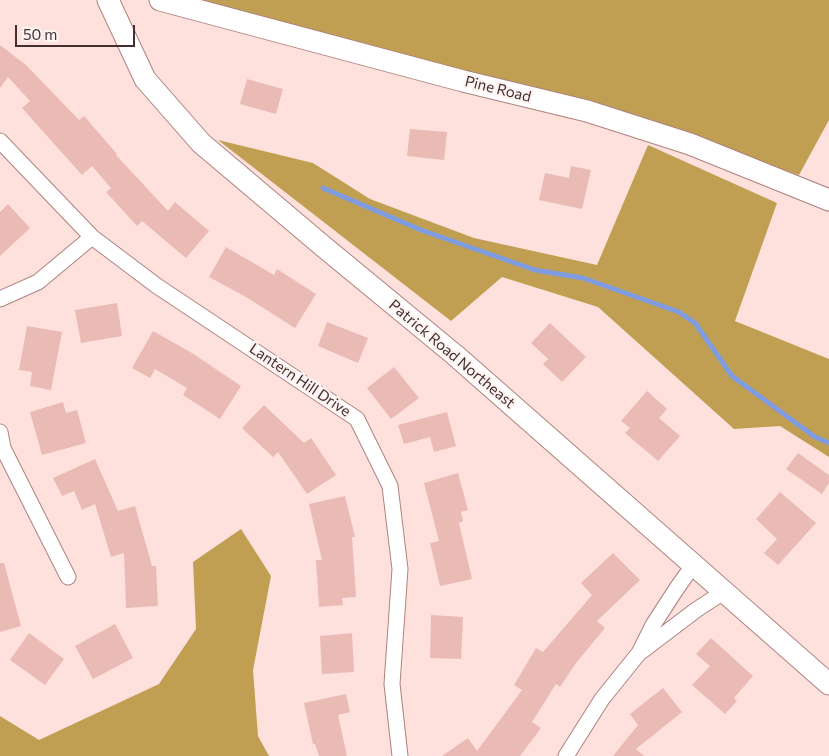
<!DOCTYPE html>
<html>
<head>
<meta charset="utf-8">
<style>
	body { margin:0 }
	#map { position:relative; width:829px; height:756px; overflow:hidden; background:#fee1dd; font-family:Commissioner,sans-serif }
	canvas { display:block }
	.scale { position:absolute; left:15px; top:25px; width:120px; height:22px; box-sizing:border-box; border:2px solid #43302e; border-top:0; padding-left:6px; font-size:15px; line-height:18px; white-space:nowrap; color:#43302e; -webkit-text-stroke:4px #fdf3f2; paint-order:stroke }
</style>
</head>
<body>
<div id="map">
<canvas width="829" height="756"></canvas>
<div class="scale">50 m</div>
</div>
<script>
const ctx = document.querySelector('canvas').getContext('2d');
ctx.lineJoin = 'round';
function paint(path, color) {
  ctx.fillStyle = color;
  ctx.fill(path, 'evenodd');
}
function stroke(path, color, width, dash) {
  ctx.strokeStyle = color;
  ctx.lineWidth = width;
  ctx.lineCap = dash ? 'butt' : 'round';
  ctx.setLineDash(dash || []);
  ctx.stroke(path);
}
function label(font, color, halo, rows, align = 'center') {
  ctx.font = font + ' Commissioner,sans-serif';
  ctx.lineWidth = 4.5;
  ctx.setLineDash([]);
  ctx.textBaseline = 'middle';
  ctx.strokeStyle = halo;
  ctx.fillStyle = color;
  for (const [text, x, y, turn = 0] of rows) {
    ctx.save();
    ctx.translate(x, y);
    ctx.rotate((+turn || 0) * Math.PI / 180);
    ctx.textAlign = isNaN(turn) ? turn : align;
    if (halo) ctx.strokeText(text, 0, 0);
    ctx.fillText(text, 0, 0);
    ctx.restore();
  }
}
paint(new Path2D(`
	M173,0h656v120l-30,55 -193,-61z
	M218,140l95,23 57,36 104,39 123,27 51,-120 129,58 -42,118 94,38v98l-49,-31 -46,3 -136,-122 -96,-30 -51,44z
	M241,529l30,47 -18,94 5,66 11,20h-269v-40l39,24 120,-56 37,-55 -3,-67z`), '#c19f52');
stroke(new Path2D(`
	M323,188l98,42 114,40 48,8 96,34 16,11 37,53 83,61 14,6`), '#7e9cdf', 5);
paint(new Path2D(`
	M0,45l26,20 53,55 5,-4 33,38 -1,1 52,56 7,-9 34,29 -23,27 -44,-37 -5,5 -31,-34 5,-4 -19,-22 -10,9 -60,-67 8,-7 -22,-24 -8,11z
	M247,79l36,10 -7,25 -36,-10z
	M410,129l37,3 -3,28 -37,-4z
	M571,166l20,4 -9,39 -43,-9 6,-27 24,5z
	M8,204l22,24 -30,28v-44z
	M226,247l48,28 3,-6 39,25 -21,34 -49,-31 -37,-20z
	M117,303l5,33 -41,7 -6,-33z
	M327,322l41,16 -10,25 -40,-17z
	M550,323l36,34 -24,25 -19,-18 5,-5 -17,-16z
	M27,326l35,6 -11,58 -21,-4 2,-14 -13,-2z
	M153,331l39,22 49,33 -21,33 -37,-24 4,-7 -32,-19 -5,9 -18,-10z
	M394,367l25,31 -28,21 -24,-31z
	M647,391l20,18 -8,9 21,18 -22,25 -33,-28 5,-5 -9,-7z
	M63,402l3,11 11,-3 9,33 -44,12 -12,-43z
	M264,405l40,38 7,-5 25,37 -29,19 -29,-42 -5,5 -31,-29z
	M447,412l9,34 -22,6 -4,-15 -26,7 -6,-19z
	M798,453l31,22v8l-7,11 -36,-25z
	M95,459l23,52 17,-5 17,60h4l2,40 -32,2 -2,-55 -13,4 -16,-53 -13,6 -8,-19 -12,5 -9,-18z
	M458,473l10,37 -7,2 2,9 -4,2 13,56 -32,7 -10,-43 9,-2 -15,-58z
	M780,492l36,31 -38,42 -14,-12 13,-14 -21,-20z
	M345,496l10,41h-3l4,60 -14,1 1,7 -24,2 -3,-47h6l-13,-56z
	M613,553l27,27 -43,41 8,7 -29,35 -16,24 -4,-3 -24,38 9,6 -21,28h-78l26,-18 9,13 45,-61 -8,-5 22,-37 7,4 49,-57 -11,-12z
	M0,563h4l17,63 -21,6z
	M431,615l32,2 -2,42 -31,-1z
	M115,624l18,34 -40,21 -18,-33z
	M29,633l35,26 -19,26 -35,-25z
	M352,633l2,39 -32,2 -2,-38z
	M711,638l42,38 -19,22 3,3 -12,13 -33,-29 18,-19 -14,-12z
	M663,688l19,24 -46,37 8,7h-31l25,-31 -8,-11z
	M346,694l4,18 -12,3 9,41h-28l-4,-12h-2l-9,-41z`), '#eabab5');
const street = new Path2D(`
	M0,141l92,96 65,49 200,133 33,67 10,83 -8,115 8,72
	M0,299l38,-17 54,-45
	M0,432l3,16 65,129
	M642,651l54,-41 29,-19
	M566,756l36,-57 37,-46 14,-28 24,-37 17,-24`);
const secondary = new Path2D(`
	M108,0l37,79 56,64 123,104 131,108 374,329
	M160,0l303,81 124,30 103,33 139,56`);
stroke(street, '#ae827d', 17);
stroke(secondary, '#ae827d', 23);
stroke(street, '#fff', 15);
stroke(secondary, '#fff', 21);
label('15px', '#43302e', '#fdf3f2', [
	["Pine Road",498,89,14],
	["Patrick Road Northeast",452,354,40],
	["Lantern Hill Drive",300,380,34]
]);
</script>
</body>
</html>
